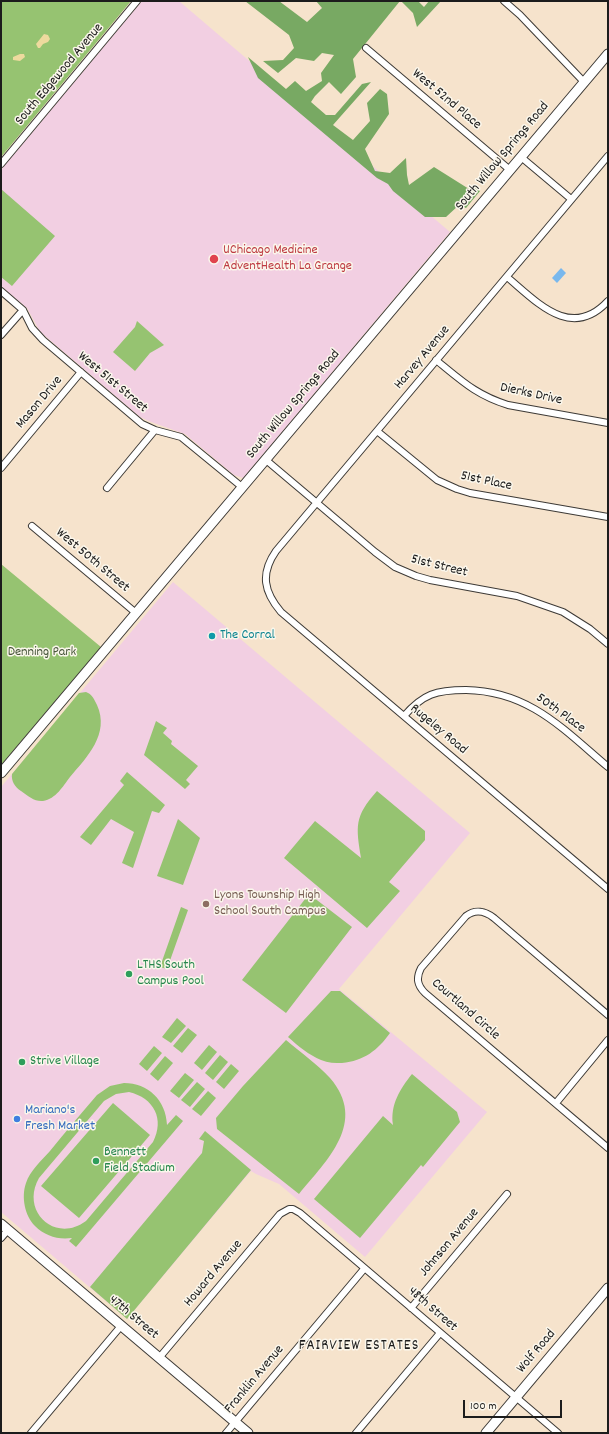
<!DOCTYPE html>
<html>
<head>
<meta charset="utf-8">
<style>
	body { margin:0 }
	#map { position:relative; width:609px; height:1434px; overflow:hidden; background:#f6e3cc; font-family:Dekko,sans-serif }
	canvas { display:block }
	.frame { position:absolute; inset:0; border:2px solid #1c1c1c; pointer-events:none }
	.scale { position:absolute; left:463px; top:1400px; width:99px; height:18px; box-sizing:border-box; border:2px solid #1c1c1c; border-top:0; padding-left:5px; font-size:12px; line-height:14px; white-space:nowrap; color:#1c1c1c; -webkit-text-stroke:3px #fbf7ec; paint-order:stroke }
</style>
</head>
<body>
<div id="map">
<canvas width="609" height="1434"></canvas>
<div class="frame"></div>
<div class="scale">100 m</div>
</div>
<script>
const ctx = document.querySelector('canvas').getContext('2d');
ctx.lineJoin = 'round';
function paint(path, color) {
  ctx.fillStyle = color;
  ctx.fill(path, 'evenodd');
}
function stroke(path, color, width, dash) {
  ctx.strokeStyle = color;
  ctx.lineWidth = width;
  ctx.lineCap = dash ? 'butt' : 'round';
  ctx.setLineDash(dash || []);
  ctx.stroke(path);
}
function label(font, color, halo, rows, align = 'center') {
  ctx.font = font + ' Dekko,sans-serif';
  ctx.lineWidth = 3;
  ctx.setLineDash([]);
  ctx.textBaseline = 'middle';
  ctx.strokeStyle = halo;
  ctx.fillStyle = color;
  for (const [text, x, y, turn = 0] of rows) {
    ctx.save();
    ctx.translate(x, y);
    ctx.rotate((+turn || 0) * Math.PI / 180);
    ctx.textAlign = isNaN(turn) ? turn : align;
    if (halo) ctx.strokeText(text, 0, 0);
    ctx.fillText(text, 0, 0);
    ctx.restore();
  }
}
paint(new Path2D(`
	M142,1h37l271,231 -207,246 -9,-3 -49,-41 -34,-12 -11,-5 -95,-81 -6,-6 -12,-22 -26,-22v-116z
	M173,582l297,251 -131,156 148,123 -122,145 -86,-73 -23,-10 -5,-3 -124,148 -126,-107v-425z`), '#f2cfe2');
paint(new Path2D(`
	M1,1h130l-130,156z
	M1,189l54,47 -43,50 -11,-9z
	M137,321l27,24 -14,8 -15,18 -22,-19 22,-25z
	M1,564l100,83 -100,118z
	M86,692c6,2 8,7 11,13 13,29 -10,52 -27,72 -7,9 -14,22 -27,24 -8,1 -15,-5 -22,-10 -6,-4 -10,-10 -9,-17l67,-81z
	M156,721l11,7 -4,5 9,8 -1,3 27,22 -12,14 4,4 -5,5 -41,-34z
	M127,772l38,33 -6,8 -7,-2 -19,57 -11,-5 12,-31 -23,-13 -20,26 -11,-8 44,-52 -4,-4z
	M377,791l48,40v9l-36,42 11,9 -33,37 -83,-70 31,-37 46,37c-5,-32 -7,-41 16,-67z
	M178,819l22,19 -17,47 -26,-9z
	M309,894l43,33 -66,86 -44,-33z
	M181,907l7,3 -21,59 -7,-2z
	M331,991h9l50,42c-12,17 -26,28 -48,30 -7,0 -14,0 -21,-3 -12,-5 -23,-14 -33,-23z
	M177,1018l9,8 -15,17 -9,-6z
	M188,1028l9,7 -15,18 -9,-7z
	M286,1040c14,12 31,24 44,38 38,44 -3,82 -31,116l-82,-65 -1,-11 27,-32z
	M209,1045l8,7 -15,18 -8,-7z
	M154,1046l8,7 -15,18 -8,-7z
	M220,1055l8,7 -15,18 -8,-7z
	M165,1056l8,7 -15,18 -8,-7z
	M231,1064l8,7 -15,18 -8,-7z
	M185,1073l9,7 -15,18 -9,-7z
	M412,1074l45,38 3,10 -37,45 -2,-2 -61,73 -46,-39 69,-83 10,9c-3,-20 7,-36 19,-51z
	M197,1082l8,7 -15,18 -9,-7z
	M124,1083c24,0 42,17 43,42l9,-10 7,6 -107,126 -7,-6 3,-3c-14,2 -27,-2 -37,-12 -10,-10 -14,-29 -9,-43 4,-12 15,-22 24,-32 15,-19 31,-37 47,-56l13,-9zM129,1092c25,6 36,27 24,50l-67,79c-31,23 -66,-10 -47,-43l65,-77 12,-7z
	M208,1091l8,7 -15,18 -9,-7z
	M113,1103l37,32 -71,83 -38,-32z
	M205,1131l46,39 -124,149 -37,-32 112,-134 2,-12 -5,-2z`), '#96c371');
paint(new Path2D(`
	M245,1h34l28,21 15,-14 -6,-7h84l-47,58 3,18 -15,17 -12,-12 -14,14 -4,6 15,13h9l27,-31 9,-2 -38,43 20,15 17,-19 -3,-18 13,-14 7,5 2,20 -24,35 10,22 15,2 16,-15 1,17 2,10 25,-18 35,22 6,-1 5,3 -14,17 -7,-3 -13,12h-21l-32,-26 -5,-7 -11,-6 -119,-100 -10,-21 38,32 9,-8 11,10 16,-10 -1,-8 13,-18 -12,-2 -8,8 -18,-3 -18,15 -15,-12 20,-1 11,-12 -5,-13z
	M401,1h17l6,6 5,-6h12l-24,26 -4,-14z`), '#78a963');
paint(new Path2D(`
	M44,34l4,1 2,4 -2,3 -5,2 -3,4h-2l-2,-4z
	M20,54h4l1,3 -5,4 -7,-1v-3z`), '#eeda9e');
paint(new Path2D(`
	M561,268l5,5 -9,10 -5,-5z`), '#79b8ed');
const street = new Path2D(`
	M504,1l16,14 64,67
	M366,48l144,122
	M608,156l-332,395c-16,23 -12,41 5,61l327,277
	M521,157l50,42
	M1,164l136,-163
	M507,277c30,25 64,64 101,24
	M1,291l22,19 9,18 11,12 99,84 13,6 26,7 61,50
	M1,335l22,-25
	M436,360c26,21 40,35 72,45l100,18
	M377,431l60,49 20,9 13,4 138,24
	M266,460l109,92 20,15 21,9 14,4 87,16 46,16 27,17 18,15
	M1,468l80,-96
	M107,488l48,-58
	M32,526l104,87
	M404,716c19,-22 32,-26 62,-26 63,1 97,39 142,77
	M608,1015l-114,-97c-9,-7 -19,-9 -28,-2l-45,52c-5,10 -4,17 4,25l183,155
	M556,1103l52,-63
	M1,1238l7,-8
	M411,1308l96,-114
	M159,1358l121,-144 9,-5h4l7,4 258,220
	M31,1433l90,-107
	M226,1433l138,-164
	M356,1433l84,-100`);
const secondary = new Path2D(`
	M1,773l607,-719
	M1,1224l247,209
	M486,1433l122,-145`);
stroke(street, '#3d3a36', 8);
stroke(secondary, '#3d3a36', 11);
stroke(street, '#fff', 6);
stroke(secondary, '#fff', 9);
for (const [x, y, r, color] of [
	[214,259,5,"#e0444e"],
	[212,636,4,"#0f9aa8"],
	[206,904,4,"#8d6e63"],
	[129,974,4,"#2e9e5b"],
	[22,1062,4,"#2e9e5b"],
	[17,1119,4,"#3f7fe0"],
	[96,1161,4,"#2e9e5b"]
]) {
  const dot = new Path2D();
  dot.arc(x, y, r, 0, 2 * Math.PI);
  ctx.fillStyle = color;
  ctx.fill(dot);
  stroke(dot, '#fbf7ec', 1.5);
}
label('14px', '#1c1c1c', '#fbf7ec', [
	["South Edgewood Avenue",60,75,-50],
	["West 52nd Place",446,100,40],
	["South Willow Springs Road",503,157,-50],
	["Harvey Avenue",423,358,-50],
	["West 51st Street",112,383,40],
	["Dierks Drive",531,395,12],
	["Mason Drive",40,403,-50],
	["South Willow Springs Road",294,405,-50],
	["51st Place",486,482,12],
	["West 50th Street",92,561,40],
	["51st Street",439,567,14],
	["50th Place",560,714,36],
	["Rugeley Road",438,730,40],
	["Courtland Circle",465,1010,41],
	["Johnson Avenue",450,1243,-50],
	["Howard Avenue",214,1274,-50],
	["48th Street",432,1310,41],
	["47th Street",133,1318,40],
	["Wolf Road",537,1352,-50],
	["Franklin Avenue",255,1380,-50]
]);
label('14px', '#be3a42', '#fbf7ec', [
	["UChicago Medicine",223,251],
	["AdventHealth La Grange",223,267]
], 'left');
label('14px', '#0d838f', '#fbf7ec', [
	["The Corral",220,636]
], 'left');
label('14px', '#47563a', '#fbf7ec', [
	["Denning Park",42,653]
]);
label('14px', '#785e54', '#fbf7ec', [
	["Lyons Township High",214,896],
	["School South Campus",214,912]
], 'left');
label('14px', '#27864d', '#fbf7ec', [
	["LTHS South",137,966],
	["Campus Pool",137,982],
	["Strive Village",30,1062],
	["Bennett",104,1153],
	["Field Stadium",104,1169]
], 'left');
label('14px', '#366cbe', '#fbf7ec', [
	["Mariano's",25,1111],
	["Fresh Market",25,1127]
], 'left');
ctx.letterSpacing = '1px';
label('15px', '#1c1c1c', '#fbf7ec', [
	["FAIRVIEW ESTATES",359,1347]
]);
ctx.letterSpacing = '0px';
</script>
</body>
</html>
